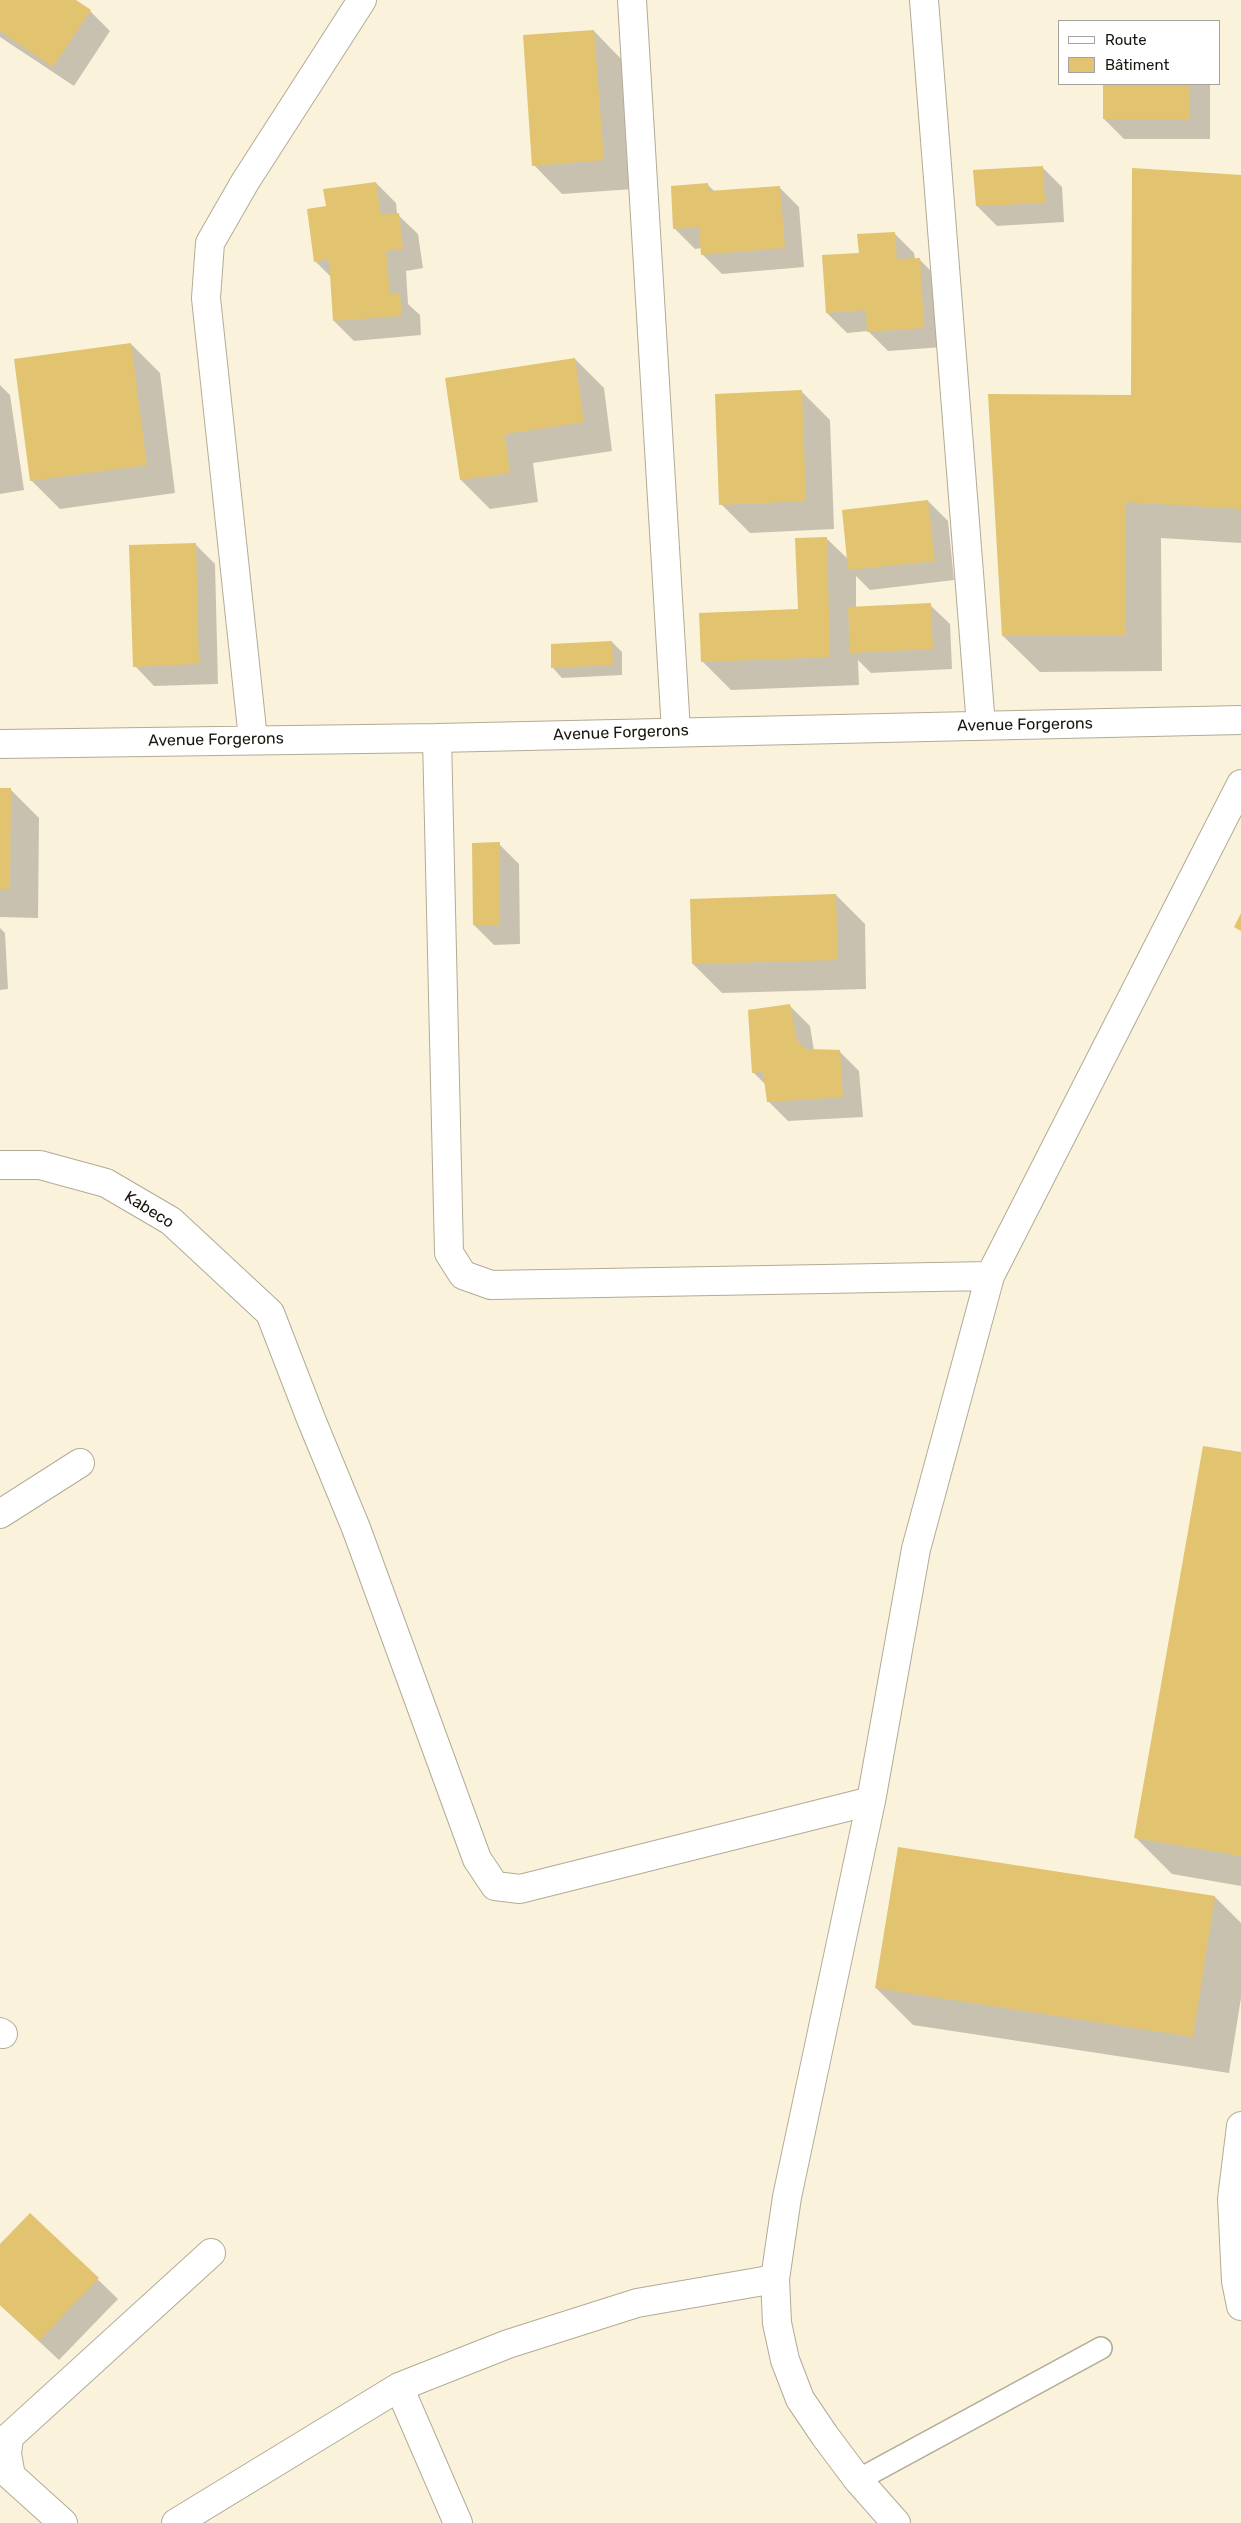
<!DOCTYPE html>
<html>
<head>
<meta charset="utf-8">
<style>
	body { margin:0 }
	#map { position:relative; width:1241px; height:2523px; overflow:hidden; background:#faf2db; font-family:Rubik,sans-serif }
	canvas { display:block }
	.legend { position:absolute; left:1058px; top:20px; width:162px; height:65px; box-sizing:border-box; background:#fff; border:1px solid #a3a29f; margin:0; padding:6px 9px; list-style:none; font-size:15px; color:#19170f }
	.legend li { display:flex; align-items:center; gap:10px; height:25px }
	.legend b { width:25px; border:1px solid #a3a29f }
</style>
</head>
<body>
<div id="map">
<canvas width="1241" height="2523"></canvas>
<ul class="legend">
<li><b style="height:6px;background:#fff"></b>Route</li>
<li><b style="height:14px;background:#e1c370"></b>Bâtiment</li>
</ul>
</div>
<script>
const ctx = document.querySelector('canvas').getContext('2d');
ctx.lineJoin = 'round';
function paint(path, color) {
  ctx.fillStyle = color;
  ctx.fill(path, 'evenodd');
}
function stroke(path, color, width, dash) {
  ctx.strokeStyle = color;
  ctx.lineWidth = width;
  ctx.lineCap = dash ? 'butt' : 'round';
  ctx.setLineDash(dash || []);
  ctx.stroke(path);
}
function label(font, color, halo, rows, align = 'center') {
  ctx.font = font + ' Rubik,sans-serif';
  ctx.lineWidth = 5;
  ctx.setLineDash([]);
  ctx.textBaseline = 'middle';
  ctx.strokeStyle = halo;
  ctx.fillStyle = color;
  for (const [text, x, y, turn = 0] of rows) {
    ctx.save();
    ctx.translate(x, y);
    ctx.rotate((+turn || 0) * Math.PI / 180);
    ctx.textAlign = isNaN(turn) ? turn : align;
    if (halo) ctx.strokeText(text, 0, 0);
    ctx.fillText(text, 0, 0);
    ctx.restore();
  }
}
paint(new Path2D(`
	M0,0h73l17,11 20,20 -36,55 -74,-49z
	M594,31l28,29 11,129 -71,5 -28,-29z
	M1104,84h106v55h-86l-20,-20z
	M1042,167l20,20 2,35 -67,4 -20,-20z
	M1241,176v367l-80,-5 1,133 -122,1 -37,-36 129,-239z
	M376,183l20,20 1,11 21,20 5,34 -17,3 2,33 12,11 1,20 -67,6 -20,-20 -3,-44 -16,-16 12,-54z
	M707,184l8,8 64,-5 20,20 5,60 -82,7 -20,-20v-6l-7,1 -20,-20 -3,-42z
	M894,233l20,20 1,6h4l20,20 4,68 -55,4 -20,-20 -21,2 -20,-20 33,-59z
	M131,344l29,29 15,120 -115,16 -29,-29z
	M575,359l29,29 8,63 -79,12 5,39 -48,7 -29,-29z
	M0,385l10,10 14,95 -24,4z
	M801,391l29,29 4,109 -84,4 -29,-29z
	M928,501l20,20 6,59 -84,10 -14,-14v32l74,-3 20,19 2,45 -81,4 -13,-13 1,25 -128,5 -29,-29 97,-51 27,-72 23,22z
	M195,544l20,20 3,120 -64,2 -19,-20z
	M612,642l10,10v23l-60,3 -9,-10z
	M0,789h10l29,29 -1,100 -38,-1z
	M499,844l20,20 1,80 -26,1 -20,-20z
	M836,895l29,29 1,65 -144,4 -29,-29z
	M0,928l5,5 3,56 -8,1z
	M790,1006l20,20 4,25h25l20,20 4,46 -75,4 -20,-20 -2,-16 -13,-13z
	M1241,1454v432l-69,-12 -37,-37z
	M1215,1897l26,26v75l-12,75 -316,-48 -37,-37z
	M30,2214l88,85 -59,61 -59,-55v-60z`), '#0003');
paint(new Path2D(`
	M0,0h76l15,10 -38,57 -53,-36z
	M594,30l10,130 -72,6 -9,-131z
	M1103,84h87v35h-87z
	M1043,166l2,37 -69,3 -3,-36z
	M1132,168l109,7v334l-116,-7 1,133 -124,1 -14,-242 143,1z
	M376,182l5,33 18,-2 4,36 -17,2 4,43h10l2,22 -69,5 -4,-62 -15,3 -7,-53 19,-3 -3,-17z
	M708,183l1,8 71,-5 5,62 -84,7 -2,-28 -26,2 -2,-43z
	M895,232l2,27 23,-1 4,70 -57,4 -1,-22 -40,3 -4,-58 37,-2 -2,-19z
	M131,343l16,122 -117,16 -16,-122z
	M575,358l9,64 -79,12 5,39 -50,7 -15,-102z
	M802,390l4,111 -87,4 -4,-111z
	M928,500l7,61 -87,9 -6,-60z
	M827,537l3,120 -129,5 -2,-49 99,-4 -3,-71z
	M196,543l3,121 -66,3 -4,-122z
	M931,603l2,46 -83,4 -2,-46z
	M612,641l1,24 -62,3v-24z
	M0,788h11l-1,101h-10z
	M500,842v83h-27l-1,-82z
	M836,894l2,66 -146,4 -2,-65z
	M1241,913v18l-7,-4z
	M790,1004l7,37 9,8 34,1 3,47 -76,5 -4,-30 -11,1 -4,-63z
	M1203,1446l38,6v404l-107,-18z
	M898,1847l317,49 -22,141 -318,-49z
	M30,2213l69,65 -60,63 -39,-36v-61z`), '#e1c370');
const lane = new Path2D(`
	M858,2480l243,-132`);
const street = new Path2D(`
	M632,0l44,731
	M924,0l57,726
	M437,738l12,515 14,22 28,10 499,-9
	M253,739l-47,-441 4,-55 35,-61 117,-182
	M0,744l437,-6 804,-18
	M0,1165h40l66,18 65,38 99,92 41,106 45,109 121,331 18,27 25,3 351,-88
	M0,1514l80,-51
	M0,2032l3,2
	M1241,2126l-9,73 4,82 5,25
	M399,2387l59,136
	M63,2523l-52,-47 -4,-22 2,-17 202,-184
	M176,2523l223,-136 109,-43 129,-41 138,-24
	M896,2523l-38,-43 -33,-44 -25,-37 -15,-39 -8,-37 -2,-44 12,-82 84,-396 45,-252 74,-273 251,-492`);
stroke(lane, '#b2ab95', 24);
stroke(street, '#b2ab95', 30);
stroke(lane, '#fff', 21);
stroke(street, '#fff', 28);
label('16px', '#19170f', '#fff', [
	["Avenue Forgerons",1025,725,-1],
	["Avenue Forgerons",621,733,-2],
	["Avenue Forgerons",216,740,-1],
	["Kabeco",149,1210,32]
]);
</script>
</body>
</html>
